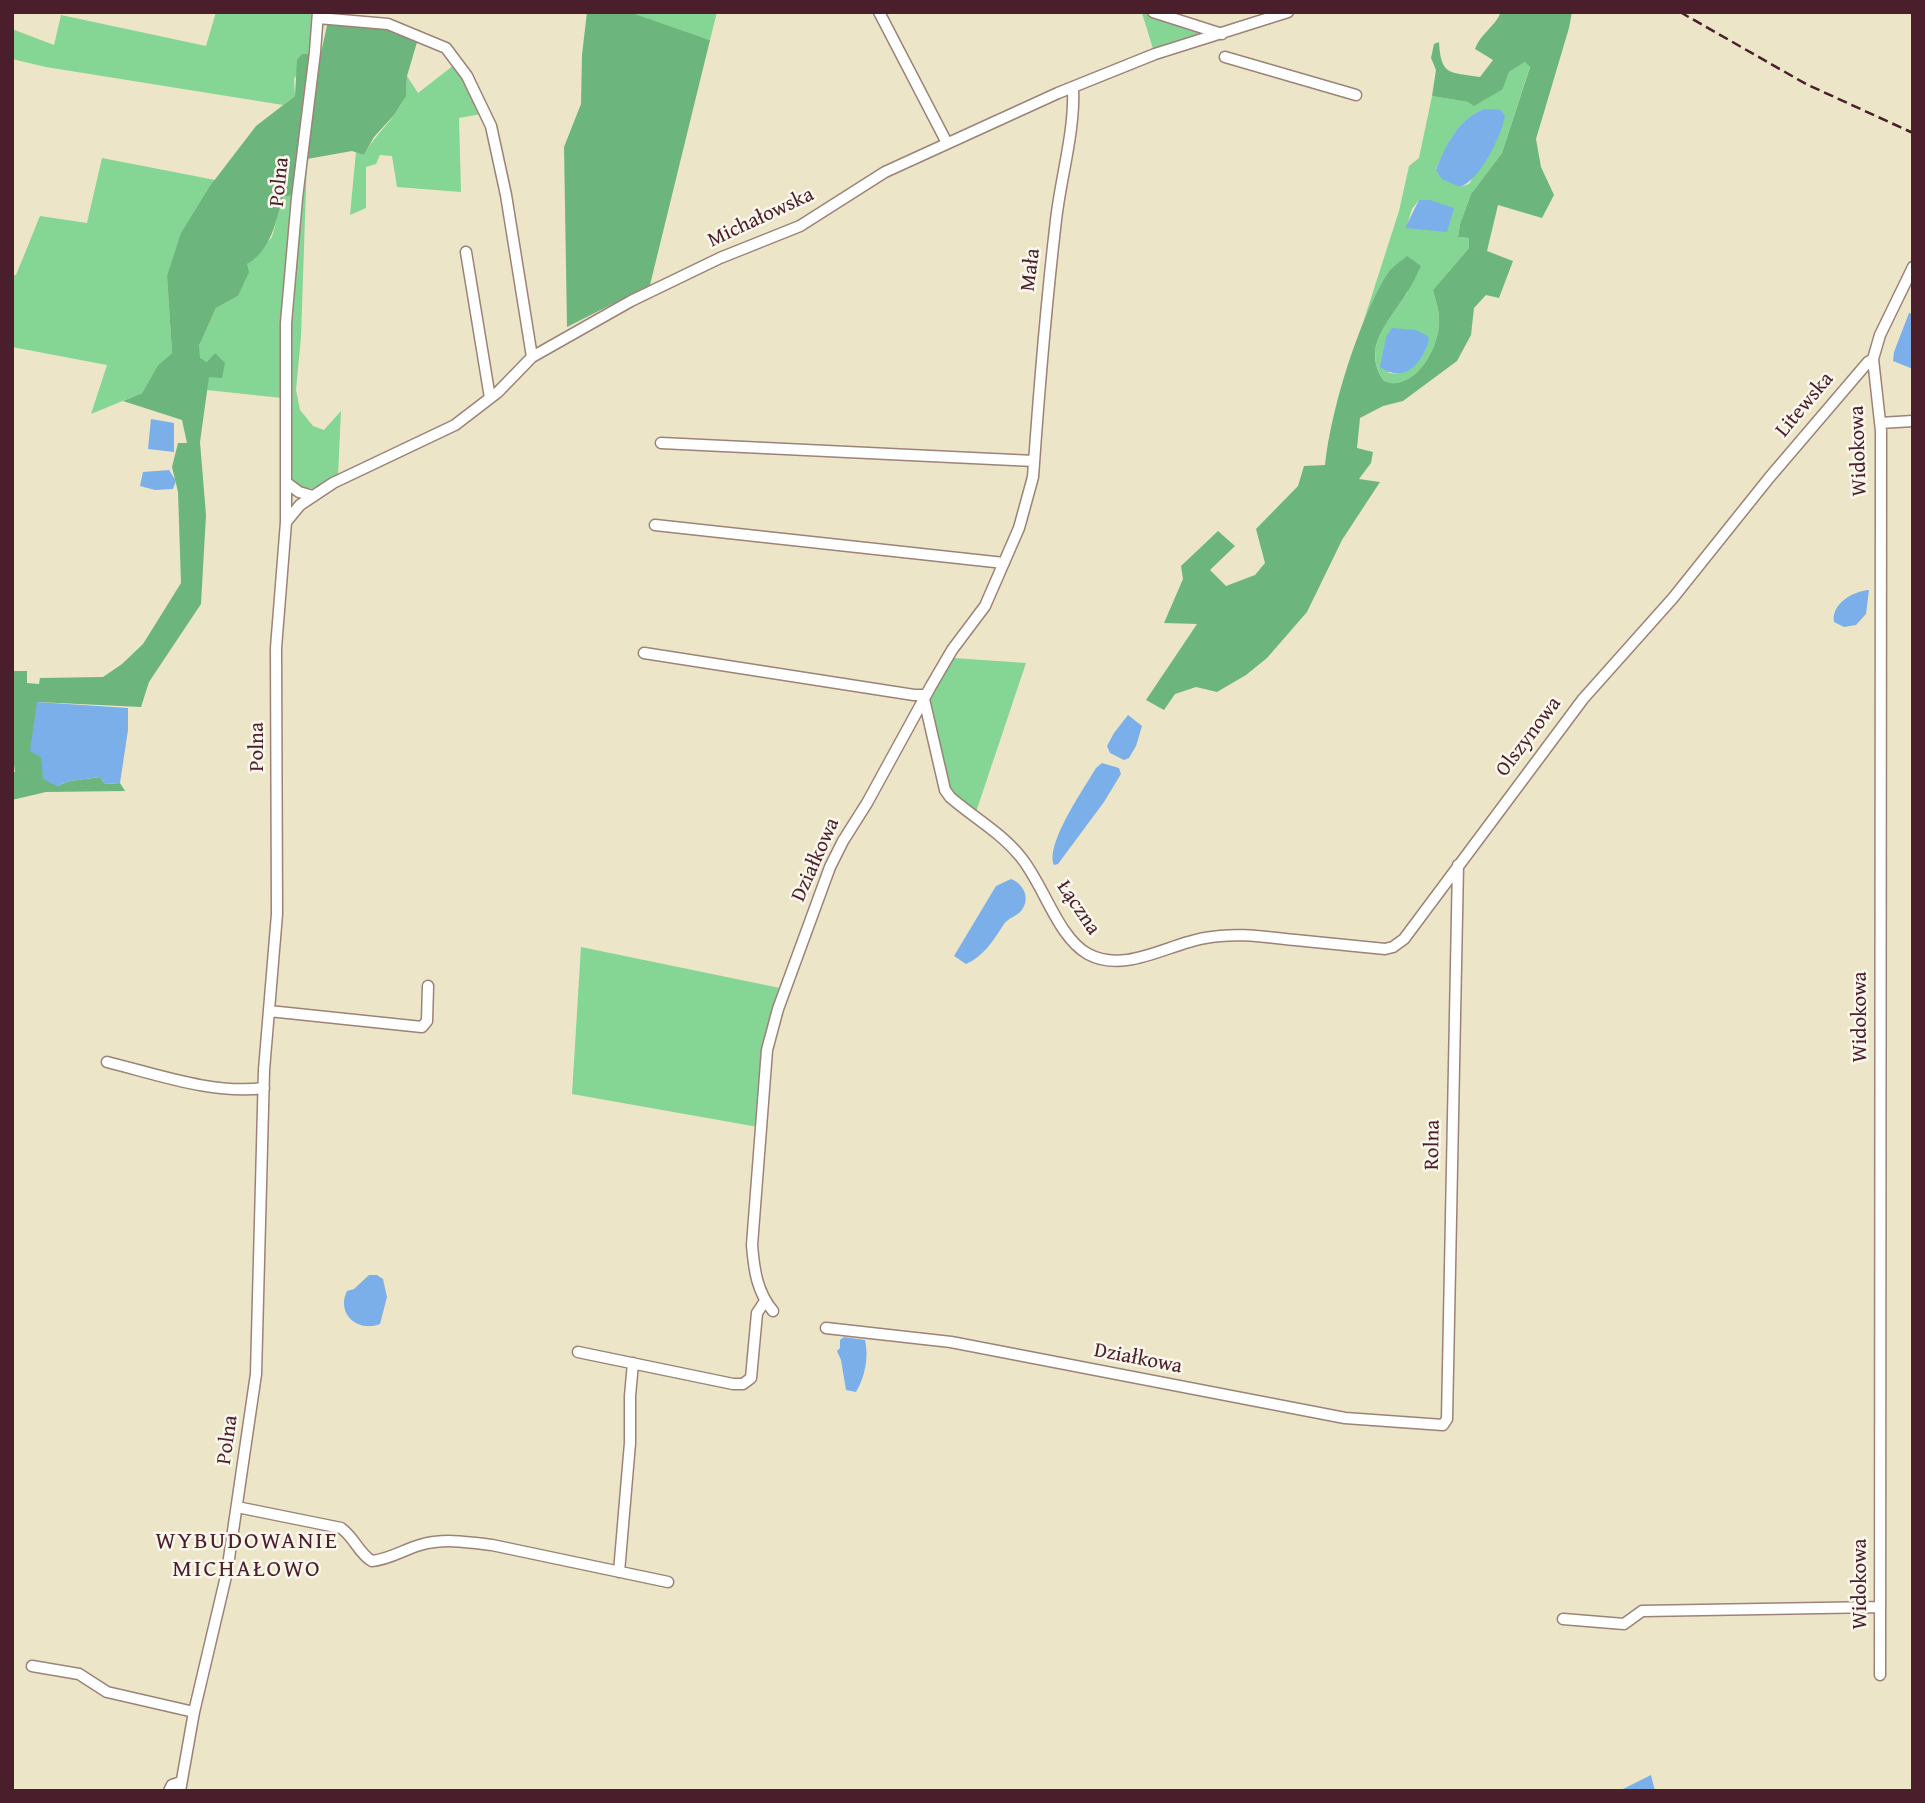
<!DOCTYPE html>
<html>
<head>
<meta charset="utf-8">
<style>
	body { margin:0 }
	#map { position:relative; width:1925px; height:1803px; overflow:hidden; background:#ede5c7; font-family:"Gentium Book Plus",serif }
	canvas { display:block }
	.frame { position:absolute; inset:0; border:14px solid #4a1f2b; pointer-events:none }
</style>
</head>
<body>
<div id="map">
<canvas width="1925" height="1803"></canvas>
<div class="frame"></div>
</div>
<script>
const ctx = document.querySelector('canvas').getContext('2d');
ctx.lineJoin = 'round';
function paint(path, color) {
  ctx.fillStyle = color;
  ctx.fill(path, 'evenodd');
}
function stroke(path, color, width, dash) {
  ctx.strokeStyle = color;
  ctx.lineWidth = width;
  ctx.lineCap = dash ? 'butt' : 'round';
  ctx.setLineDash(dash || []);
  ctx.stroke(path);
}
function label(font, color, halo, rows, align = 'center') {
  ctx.font = font + ' "Gentium Book Plus",serif';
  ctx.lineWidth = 5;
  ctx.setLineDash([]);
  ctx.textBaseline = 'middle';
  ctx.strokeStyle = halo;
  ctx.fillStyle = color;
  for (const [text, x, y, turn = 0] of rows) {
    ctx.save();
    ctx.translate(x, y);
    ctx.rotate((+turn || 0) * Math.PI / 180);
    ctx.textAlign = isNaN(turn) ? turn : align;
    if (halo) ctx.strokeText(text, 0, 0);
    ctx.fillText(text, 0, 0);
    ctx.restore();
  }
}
paint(new Path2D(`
	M216,12h95v42l-17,25 1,17 -12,9 -237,-38 -34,-8v-30l42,16 7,-30 145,31z
	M628,12h89l-7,28z
	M1142,13l66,20 -54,19z
	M1525,62l5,4 -28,87 -31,41 -11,30 -2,13 11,1v10l-36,42c2,9 6,19 6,28 2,23 -17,63 -44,65 -3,1 -7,-1 -11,-2 -23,-32 4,-62 24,-89l-20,-20 -26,54 37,-115 10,-45 10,-8 13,-62 36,6 15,-1 6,-6 14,-6 6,-17zM1484,109l11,34 -26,41 -9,3 -24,-18c10,-23 23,-51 48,-60zM1419,200l25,5 -38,23 6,-19zM1429,342c-9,20 -17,34 -41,31z
	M454,65l10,14 17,35 -22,4 2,74 -64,-5 -5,-31 -12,-1 -4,9 -10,3v41l-16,7 6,-63 8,3c11,-21 31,-36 40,-56 3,-7 3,-16 3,-23l11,17z
	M102,158l113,22 -48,96 5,77 -14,12 -16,28 -51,21 16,-49 -95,-18v-72h4l24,-59 47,7z
	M307,159l-6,178 -5,53 4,20 13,16 11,4 17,-19 -3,64 -22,14 -18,-2 -8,-8v-155z
	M294,195l-12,203 -75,-8v-28l-8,-4v-12l17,-38 22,-12 9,-32 25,-27 11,-40z
	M954,658l72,5 -50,149 -28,-23 -20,-89z
	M581,947l199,41 -18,56 -4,83 -186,-33z`), '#85d594');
paint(new Path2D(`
	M587,12h42l81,28 -60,245 -83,42 -3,-180 17,-43 1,-49z
	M1501,12h71l-3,16 -33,111 5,28 13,28 -12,23 -44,-13 -11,46 26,10 -14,37 -13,-3 -12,13 -3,27 -14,26 -54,40 -20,5 -23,12 -3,30 16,4 -2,11 -12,16 21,3 -38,58 -35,72 -40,46 -21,17 -29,17 -21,-5 -21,7 -11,16 -18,-10 51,-76 -33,-1 19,-44 -2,-13 37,-35 17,15 -25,24 16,16 29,-11 10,-12 -9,-34 42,-43 6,-20 21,-1c6,-56 33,-143 62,-191 5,-7 14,-13 20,-18l14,10c-4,8 -8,17 -13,25 -18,29 -48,56 -24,90 4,1 8,3 11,2 27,-2 46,-42 44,-65 0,-9 -4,-19 -6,-28l36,-42v-10l-11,-1 2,-13 11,-30 31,-41 28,-86 -5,-5 -16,10 -6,17 -29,17 -6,-4 -36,-6 4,-26 -5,-12 3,-14 5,-2c2,34 10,30 41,35l13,-17 -18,-11c5,-15 20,-22 26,-37z
	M328,21l60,5 30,13 -11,37 -1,20 -11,18 -21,23 -10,18 -12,-4 -45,8 5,-65z
	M302,54h9l-7,40 -10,101 -11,2c-7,25 -12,53 -36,67l2,8 -11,24 -22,12 -17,38 1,12 7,4 8,-9 10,10 -3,15 -13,-1 -9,65 6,73 -5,89 -52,78 -8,25 -104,-5 4,55 16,29 13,-5 30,-4 5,7 15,-1 5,8 -79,1 -34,8v-28h3l-3,-22v-79h15v12l12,1 1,-6 63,-1 19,-13 21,-20 38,-61 -3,-91 -6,-25 6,-24h9l-5,-23 -59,-19 19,-8 16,-28 14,-12 -5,-77 14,-43 29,-47 46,-60 39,-30 2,-36z`), '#6cb67e');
paint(new Path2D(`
	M1484,109l17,1 4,6c-4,21 -25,64 -45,71l-18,-8 -6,-9c9,-24 23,-52 48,-61z
	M1419,200h11l24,8 -7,24 -42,-4z
	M1909,313l4,1v55l-20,-8 1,-9z
	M1392,328l24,2 12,6c2,8 -1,10 -4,17 -10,19 -25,27 -44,14l6,-30z
	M151,419l23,4v29l-26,-3z
	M169,470l7,11 -3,8 -18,1 -15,-4 3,-14z
	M1869,590l-3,24 -10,11 -12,2 -10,-5c-3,-18 19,-31 35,-32z
	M37,702l91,6v22l-8,53 -15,1 -5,-7 -30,4 -13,5 -14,-7 -2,-22 -11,-6z
	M1128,715l14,11 -6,20 -7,12 -5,2 -14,-7 -3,-7 7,-13z
	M1102,763l17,5 2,6 -17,28 -46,62 -4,1c-9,-21 31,-78 42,-97z
	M1011,879c13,5 20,20 10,32 -4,5 -13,7 -17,13 -11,17 -20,32 -38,40l-12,-8 42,-70z
	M369,1275h8l6,4 4,18 -7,27c-23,9 -44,-11 -33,-33l7,-2z
	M844,1337l21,3c4,17 0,37 -9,52l-10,-2 -5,-30 -4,-9 3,-3v-8z
	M1651,1775l4,16h-36z`), '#7bafe9');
const minor = new Path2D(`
	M879,12l68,131
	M1153,12l69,22
	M318,18l70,6 58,24 21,28 24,50 15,69 26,162
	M1225,57l131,38
	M466,252l24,146
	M1880,423l33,-2
	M661,443l373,18
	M287,483l12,9 14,4
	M286,522l14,-17 33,-22 122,-58 43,-33 34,-35 99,-56 89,-43 80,-32 85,-54 173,-79 97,-39 133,-42
	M655,525l349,38
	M644,653l270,42h12
	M924,699l21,91 5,7c23,20 50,35 69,58 24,27 38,82 69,99 37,20 80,-10 117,-16 31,-6 60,-1 90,2 30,3 60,6 90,9l8,-2 11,-8 179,-240 90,-101 96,-120 99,-116 5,-3
	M269,1011l153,16 5,-6 1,-35
	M107,1062c49,12 107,33 157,26
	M773,1311c-16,-19 -19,-41 -21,-66l15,-195 11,-41 52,-142 13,-26 24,-38 64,-117 21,-36 33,-44 34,-78 14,-51c6,-86 13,-172 23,-257 5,-44 19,-89 17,-132
	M826,1328l125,14 394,76 98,7 4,-6 11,-554
	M578,1352l155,32h10l8,-6 6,-65 8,-12
	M237,1507l104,21c14,10 18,26 31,33 18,-2 31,-11 48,-16 24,-7 48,-3 72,0l176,37
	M619,1572l11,-129v-47l3,-33
	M1563,1619l61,5 18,-13 238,-4
	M32,1666l47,8 28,18 87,20
	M1880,1675l1,-1244 -8,-72 7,-24 33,-68
	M169,1791l3,-6 9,-3
	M180,1791l14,-79 33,-140 29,-198 8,-304 13,-156 -1,-266 10,-126v-199l11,-125 18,-146 3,-40`);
stroke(minor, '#9c8279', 13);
stroke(minor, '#fff', 10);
stroke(new Path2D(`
	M1680,12l126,72 107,49`), '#4a1f2b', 2.5, [10, 5]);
label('21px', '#4a1f2b', '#fbf7ec', [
	["Polna",280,182,-84],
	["Michałowska",761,218,-25],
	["Mała",1031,270,-83],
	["Litewska",1805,405,-50],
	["Widokowa",1859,451,-92],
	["Olszynowa",1529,737,-53],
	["Polna",258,747,-90],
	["Działkowa",816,860,-66],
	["Łączna",1078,908,56],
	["Widokowa",1861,1017,-90],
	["Rolna",1433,1145,-89],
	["Działkowa",1138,1359,11],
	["Polna",228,1440,-82],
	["Widokowa",1861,1584,-90]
]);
ctx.letterSpacing = '2px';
label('24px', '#4a1f2b', '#fbf7ec', [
	["WYBUDOWANIE",247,1542],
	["MICHAŁOWO",247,1570]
]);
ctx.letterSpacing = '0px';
</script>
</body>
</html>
